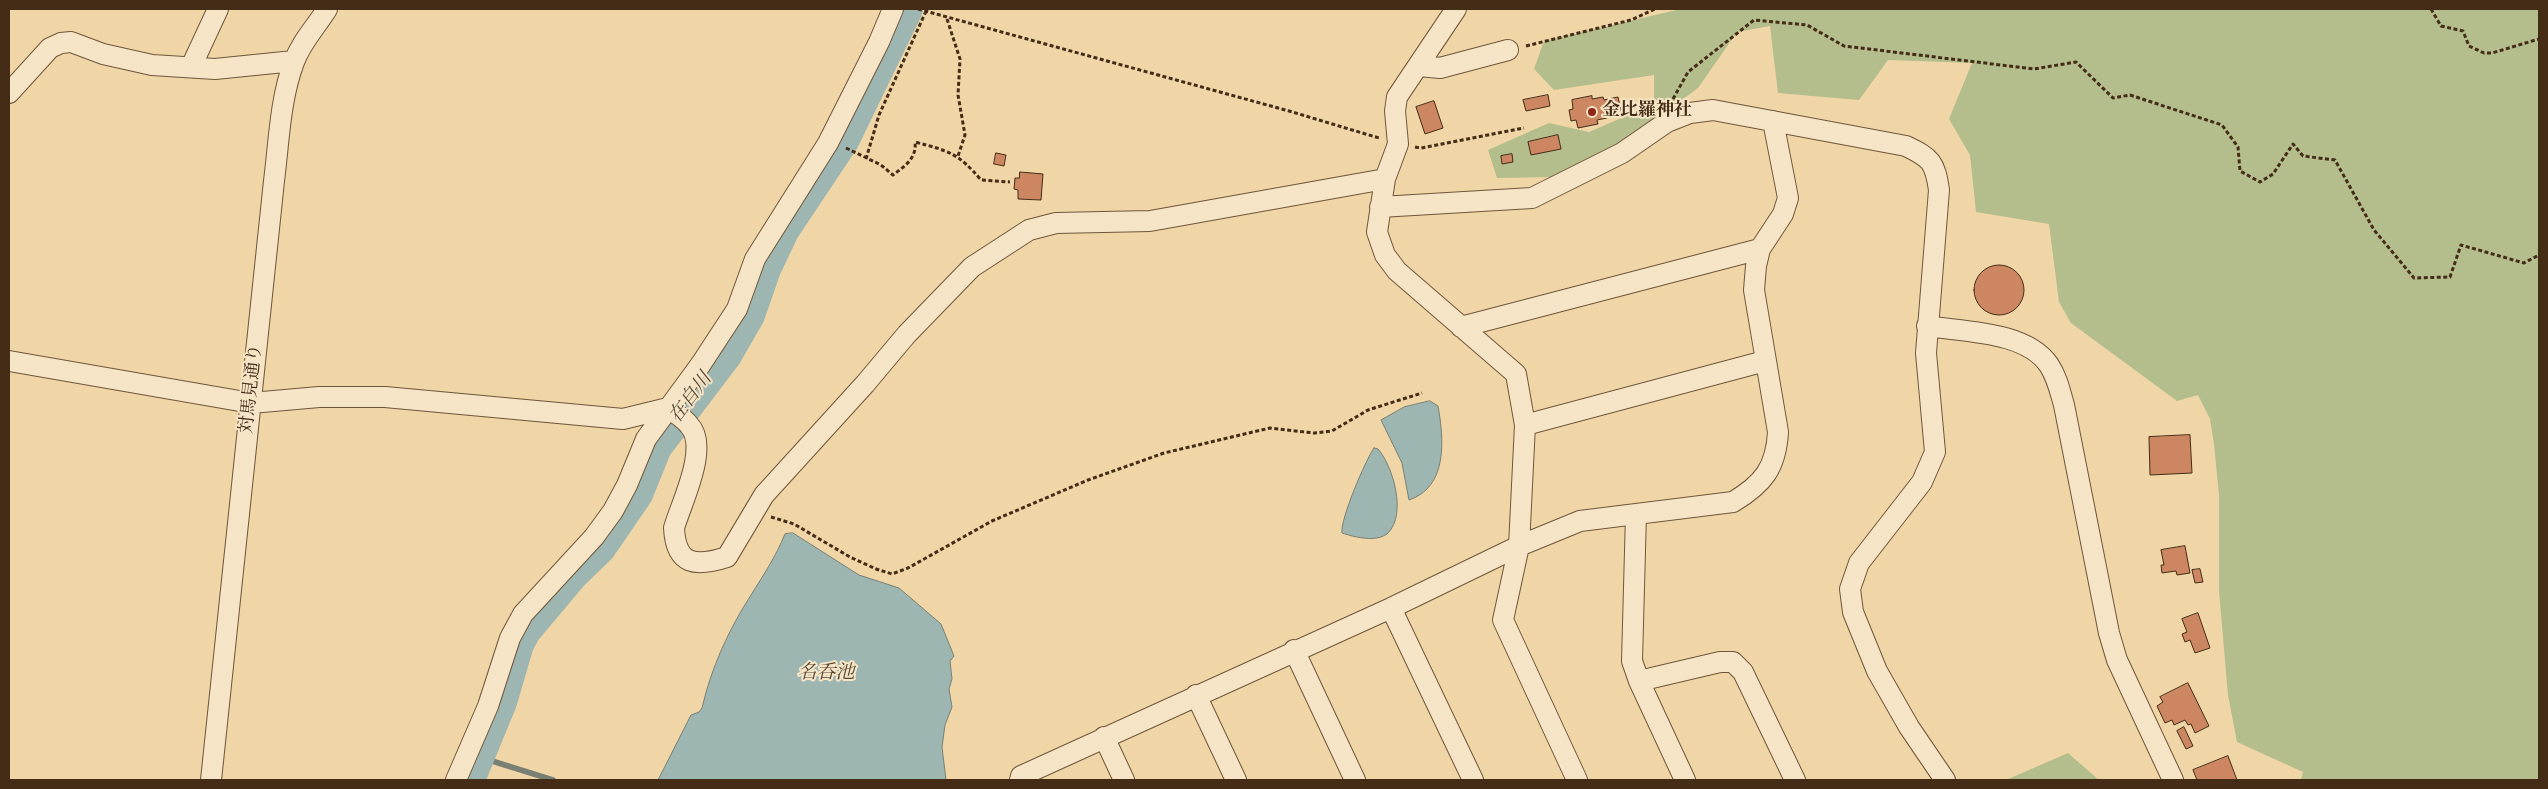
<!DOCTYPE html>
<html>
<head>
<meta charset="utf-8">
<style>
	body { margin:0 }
	#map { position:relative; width:2548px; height:789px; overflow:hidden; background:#f0d5a6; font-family:"Sorts Mill Goudy",serif }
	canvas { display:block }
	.frame { position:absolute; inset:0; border:10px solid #442c17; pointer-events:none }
</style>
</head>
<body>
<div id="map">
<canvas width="2548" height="789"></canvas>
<div class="frame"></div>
</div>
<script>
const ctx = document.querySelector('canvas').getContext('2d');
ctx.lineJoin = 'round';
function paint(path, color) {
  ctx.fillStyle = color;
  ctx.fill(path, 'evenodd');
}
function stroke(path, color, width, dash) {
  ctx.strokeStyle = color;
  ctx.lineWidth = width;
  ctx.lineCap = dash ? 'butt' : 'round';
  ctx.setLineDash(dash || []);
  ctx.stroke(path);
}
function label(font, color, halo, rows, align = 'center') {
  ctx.font = font + ' "Sorts Mill Goudy","Noto Serif JP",serif';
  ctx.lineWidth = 4;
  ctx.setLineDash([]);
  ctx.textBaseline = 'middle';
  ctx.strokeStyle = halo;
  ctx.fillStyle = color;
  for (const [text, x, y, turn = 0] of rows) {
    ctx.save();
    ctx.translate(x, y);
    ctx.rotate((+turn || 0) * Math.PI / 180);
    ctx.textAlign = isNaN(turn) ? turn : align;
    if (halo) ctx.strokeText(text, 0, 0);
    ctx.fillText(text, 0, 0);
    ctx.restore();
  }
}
paint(new Path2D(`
	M1681,9h858v771h-238l2,-8 -66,-30 -9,-47 -9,-104v-96l-5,-51 -4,-25 -12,-24 -21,6 -106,-78 -12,-21 -10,-78 -73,-12 -6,-57 -21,-36 23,-56 -84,-3 -29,40 -81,-7 -8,-67 -33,6 -39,56 -73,53 -72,36 -56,1 -9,-28 61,-27 40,9 65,-28v-29l-100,15 -20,-21 10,-28z
	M2068,753l31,27h-93z`), '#b3be8c');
const water = new Path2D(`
	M1430,401l8,5c6,33 10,81 -29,94l-7,-37 -21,-43 23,-13z
	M1374,448l4,1c15,17 29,65 10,84 -11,10 -34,4 -46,0 -2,-13 23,-72 32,-85z
	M793,533l66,42 40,13 42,36 13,32 -4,5 2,18 -3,10 3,18 -7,18 -3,22 4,33h-288l33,-65 8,-3 3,-4c9,-40 27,-79 49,-113 13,-21 24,-37 34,-61z`);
paint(water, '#9db6b1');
stroke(water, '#797f73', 1);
stroke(new Path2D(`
	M474,767l18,-6 61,19`), '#797f73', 5.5);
stroke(new Path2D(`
	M469,780l32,-78 17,-58 7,-13 48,-57 27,-26 37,-54 19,-47 70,-92 23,-40 16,-46 19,-40 60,-90 63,-130`), '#9db6b1', 32);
const building = new Path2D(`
	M1548,95l2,11 -24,5 -3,-11z
	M1592,96v3l11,-2 1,3 14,-3 3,13 -15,3 1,5 -10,2 1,4 -20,4 -2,-8 -5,1 -2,-11 4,-1 -1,-9z
	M1434,101l9,27 -18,6 -9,-27z
	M1558,135l3,14 -30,6 -3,-13z
	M996,153l10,2 -2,11 -10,-2z
	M1512,154l1,8 -11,2 -1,-8z
	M1020,172l23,2 -2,26 -23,-1v-9l-4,-1 1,-11h4z
	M1974 290a25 25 0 1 1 50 0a25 25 0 1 1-50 0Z
	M2190,435l2,38 -42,2 -1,-38z
	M2185,546l5,27 -13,2 -1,-4 -14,2 -1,-8h3l-3,-15z
	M2200,569l3,13 -8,1 -3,-13z
	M2198,613l12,35 -15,5 -5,-13 -5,2 -3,-8 5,-2 -5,-13z
	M2188,683l21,43 -14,7 -4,-9 -3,1 -3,-5 -11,5 -2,-5 -7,3 -8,-17 6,-4 -3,-5z
	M2184,727l9,19 -7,3 -9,-18z
	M2228,756l9,24h-40l-4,-10z`);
paint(building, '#cc8661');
stroke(building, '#442c17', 1);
const minor = new Path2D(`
	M1456,9l-59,88 -2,14 3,33 -13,35 -8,53 8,23 12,16 119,103 9,51 -6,121 -16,74 74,160
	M1419,66l21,2 68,-18
	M191,67l27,-58
	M9,93l41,-45 11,-5 10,-1 32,12 49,11 63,4 79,-8
	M1380,207l152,-9 90,-45 45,-31 23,-9 23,-3 193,36c25,12 29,16 33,44l-13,163 9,99 -13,30 -63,81 -9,26 3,23 24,59 32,56 36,53
	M1927,326c37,6 99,5 122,39 8,12 11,26 15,40l45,228 8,27 56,120
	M1461,327l299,-78
	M9,361l242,42 68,-6h66l238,22 45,-11
	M668,408c7,5 16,10 21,17 21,22 -8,78 -15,103 2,38 22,39 53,29l37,-62 101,-111 42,-50 65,-67 57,-37 27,-7 94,-2 235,-42
	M1525,425l240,-64
	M1636,514l-4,147 7,20 46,99
	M1391,608l82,172
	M1294,650l61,130
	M1639,681l81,-19h13l10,10 52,108
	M1196,695l40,85
	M1104,737l20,43
	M211,780l63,-599c5,-39 6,-82 20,-119 7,-20 22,-35 33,-53
	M456,780l32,-74 22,-68 13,-24 71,-77 19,-26 14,-26 19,-46 55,-75 36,-55 18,-50 73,-116 51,-101 14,-33
	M1020,780l1,-4 370,-168 128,-62 61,-25 153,-19c30,-18 43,-34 45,-70l-24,-142 2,-24 4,-17 23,-35 5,-16 -15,-77`);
stroke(minor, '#6f563b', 22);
stroke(new Path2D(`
	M918,9l371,102 90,27
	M2431,9l10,17 22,5 6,15 15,7h8l47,-14
	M947,19l13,40 -2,36 7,40 -7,21
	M1526,46l105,-26 24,-11
	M1673,99l15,-27 66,-52 53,5 37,21 190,23 42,-7 37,36 17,-3 92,30 16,22 2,24 20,11 13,-8 20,-30 10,12 32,4 39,70 40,48 36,-1 11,-32 63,18 15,-8
	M1415,147l6,1 103,-20
	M846,148l35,17 12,10c12,-9 24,-17 22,-33 34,9 43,11 66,38l29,2
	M866,159l13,-44 48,-106
	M771,517l23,7 56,33 26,12 16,5 16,-6 84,-47 96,-41 76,-27 106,-25 44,5 18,-2 36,-21 54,-17`), '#442c17', 3, [4, 2.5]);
stroke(minor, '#f5e4c5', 20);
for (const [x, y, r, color] of [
	[1592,112,5,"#8f2418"]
]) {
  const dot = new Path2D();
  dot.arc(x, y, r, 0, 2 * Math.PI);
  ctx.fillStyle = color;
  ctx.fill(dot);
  stroke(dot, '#f5e4c5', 2);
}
label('bold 18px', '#442c17', '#f5e4c5', [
	["金比羅神社",1602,112]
], 'left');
label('18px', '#442c17', '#f5e4c5', [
	["対馬見通り",253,389,-84]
]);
label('italic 19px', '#564836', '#f5e4c5', [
	["在自川",692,399,-53],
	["名呑池",826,675]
]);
</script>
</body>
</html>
